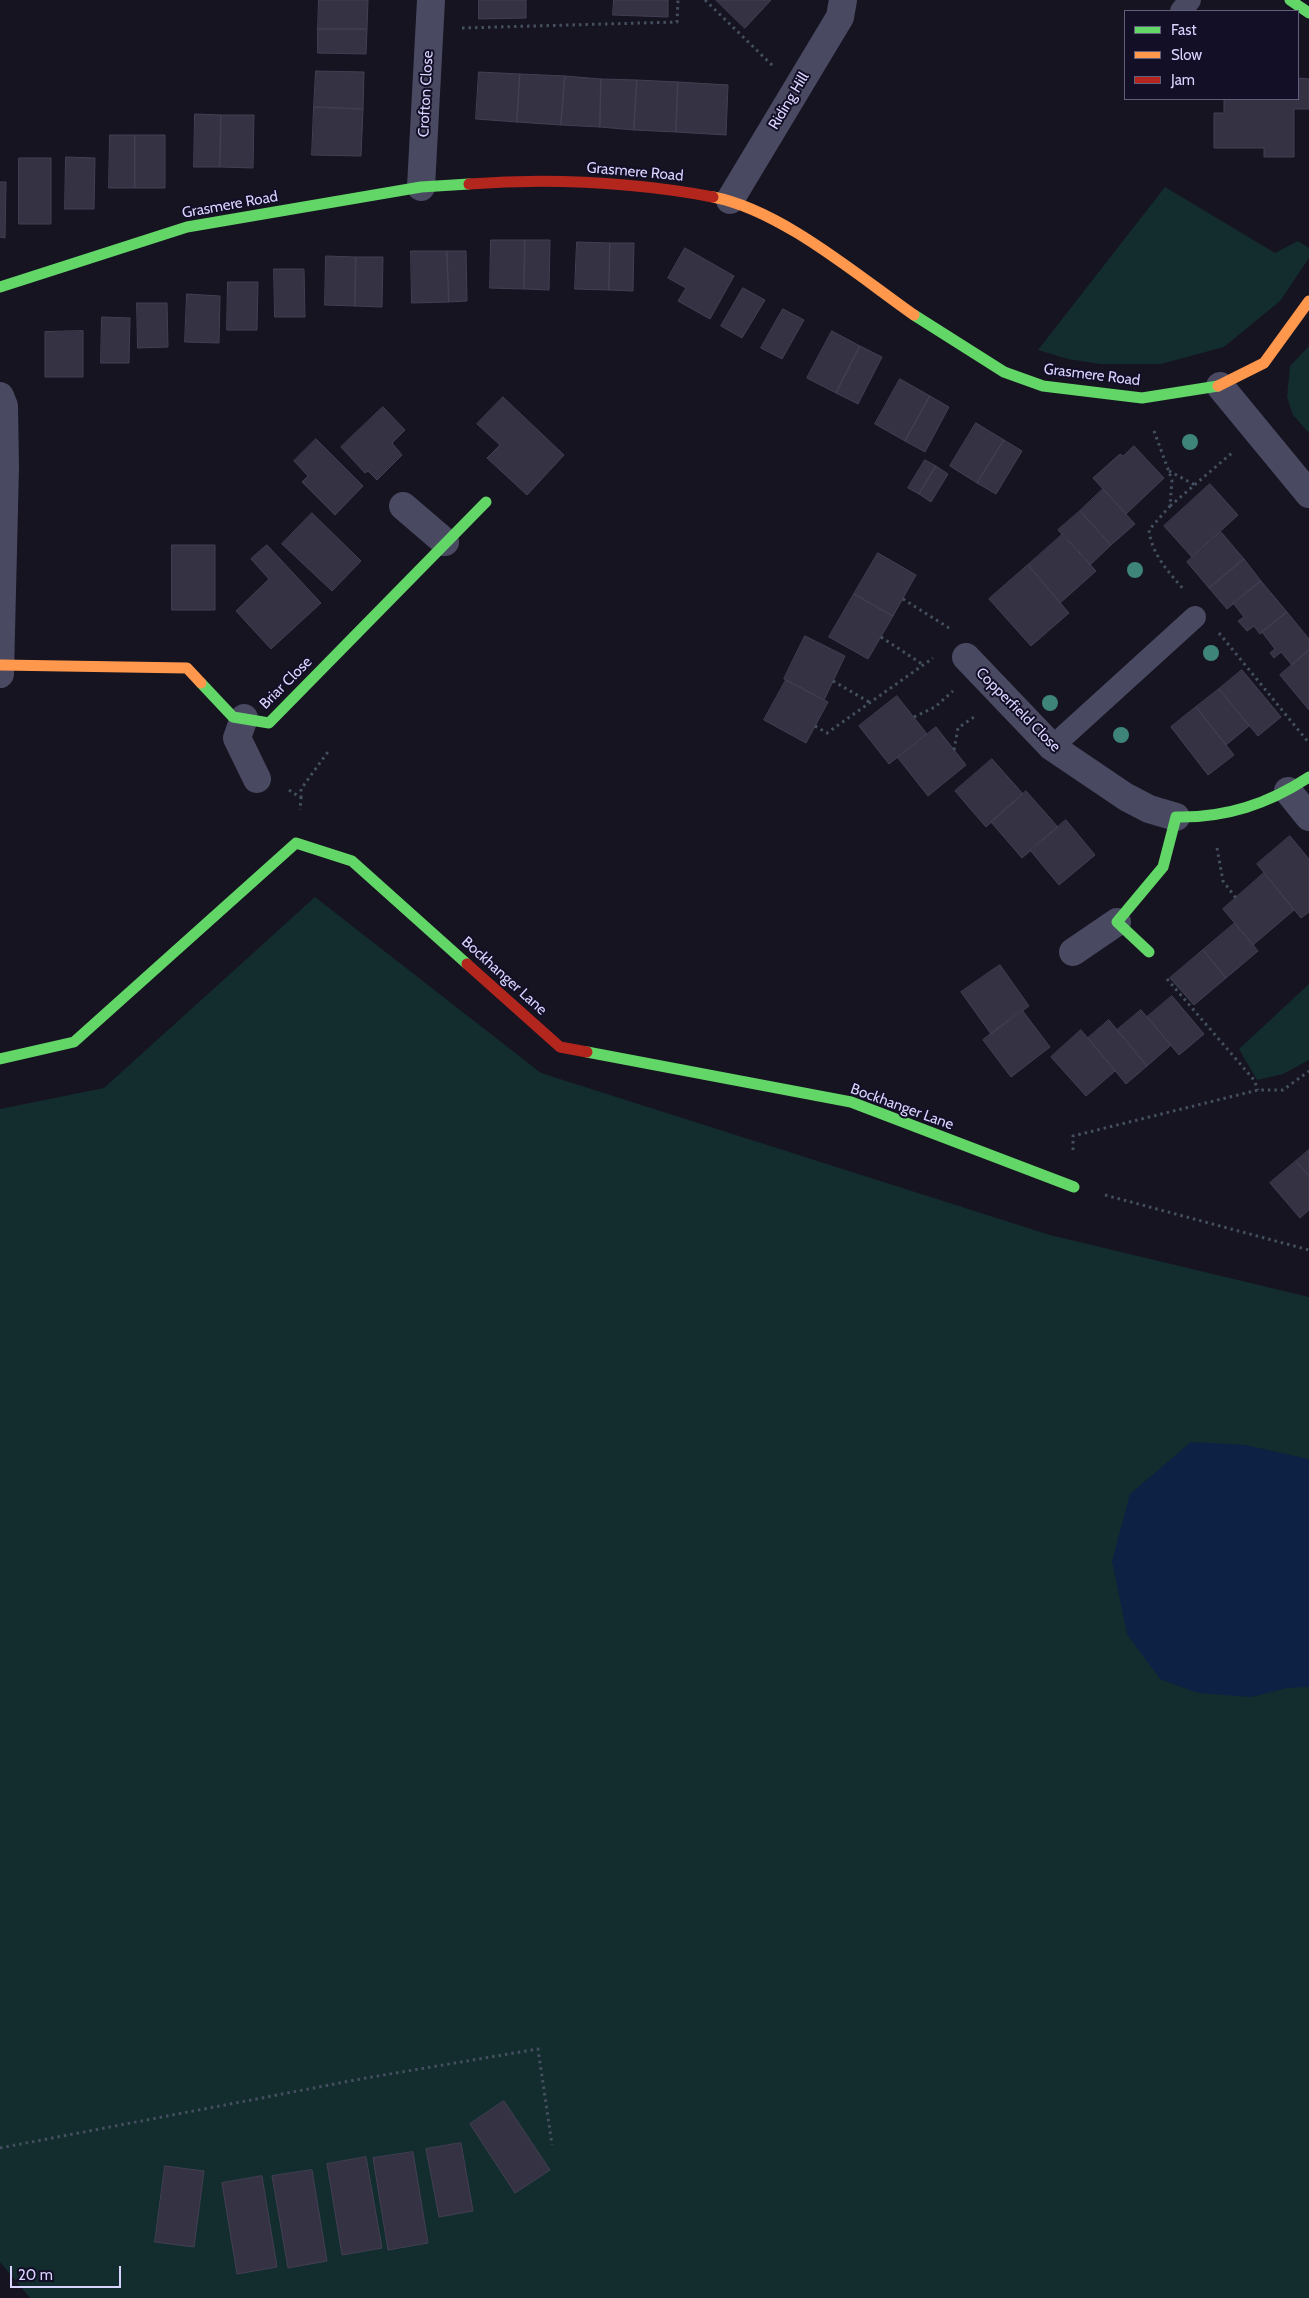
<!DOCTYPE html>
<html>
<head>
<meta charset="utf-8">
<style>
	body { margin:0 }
	#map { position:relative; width:1309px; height:2298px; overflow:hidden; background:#161421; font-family:Cabin,sans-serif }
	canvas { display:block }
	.legend { position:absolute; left:1124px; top:10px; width:175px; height:90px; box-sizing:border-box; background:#130f26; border:1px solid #625e7d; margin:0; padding:6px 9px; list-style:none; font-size:15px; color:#d9d4ff }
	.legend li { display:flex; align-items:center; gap:10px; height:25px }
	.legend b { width:25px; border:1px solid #625e7d }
	.scale { position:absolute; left:10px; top:2266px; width:111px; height:22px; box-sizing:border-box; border:2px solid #d9d4ff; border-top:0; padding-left:6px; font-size:15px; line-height:18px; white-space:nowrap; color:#d9d4ff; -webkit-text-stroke:4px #130f26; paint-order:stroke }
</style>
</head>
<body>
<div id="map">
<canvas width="1309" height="2298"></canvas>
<ul class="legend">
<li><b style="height:6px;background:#63d668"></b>Fast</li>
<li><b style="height:6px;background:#ff974d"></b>Slow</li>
<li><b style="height:6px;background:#b3261e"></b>Jam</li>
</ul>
<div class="scale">20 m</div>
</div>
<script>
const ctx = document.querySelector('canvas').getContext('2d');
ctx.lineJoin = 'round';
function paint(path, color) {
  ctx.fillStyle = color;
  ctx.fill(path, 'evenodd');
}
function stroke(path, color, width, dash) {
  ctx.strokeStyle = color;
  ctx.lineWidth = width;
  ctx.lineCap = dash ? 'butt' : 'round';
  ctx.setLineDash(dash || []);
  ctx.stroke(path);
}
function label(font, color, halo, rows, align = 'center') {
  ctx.font = font + ' Cabin,sans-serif';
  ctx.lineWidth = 4;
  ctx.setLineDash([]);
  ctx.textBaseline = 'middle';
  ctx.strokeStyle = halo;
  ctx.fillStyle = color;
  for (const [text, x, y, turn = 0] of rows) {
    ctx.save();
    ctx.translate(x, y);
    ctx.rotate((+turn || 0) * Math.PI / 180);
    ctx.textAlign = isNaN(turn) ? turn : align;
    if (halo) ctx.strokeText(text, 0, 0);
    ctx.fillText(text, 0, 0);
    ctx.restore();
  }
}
paint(new Path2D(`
	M1165,187l110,66 23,-12 11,7v10l-29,43 -56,46 -63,17h-61l-32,-5 -30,-9z
	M1309,346v87l-16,-18 -6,-18 3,-31z
	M315,897l226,176 509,162 259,62v1001h-1279l-30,-36v-1153l104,-21z
	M1309,984v76l-26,14 -26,6 -18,-31z`), '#132c2d');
paint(new Path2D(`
	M1191,1442l54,3 64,14v228l-22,1 -36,9 -53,-4 -38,-14 -33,-45 -15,-73 18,-67z`), '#0d2144');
const building = new Path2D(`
	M319,0h49l-1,29h-49z
	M479,0h47v18l-47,1z
	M614,0h54v17l-55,-2z
	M716,0h55l-26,28z
	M318,29h49l-1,25 -48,-1z
	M316,71l48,1 -1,37 -49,-2z
	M479,72l41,2 -3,48 -41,-3z
	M520,74l45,2 -4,49 -44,-3z
	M565,76l36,3 -1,48 -39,-2z
	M1298,78l11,1v30h-15v48h-30v-9h-50v-35h10v-14h74z
	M601,79l36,1 -3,50 -34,-3z
	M637,80l41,2 -2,50 -42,-2z
	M678,82l50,3 -2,50 -50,-3z
	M314,107l49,2 -2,47 -49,-1z
	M195,114l26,1 -1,52h-26z
	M221,115h33l-1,53 -33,-1z
	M110,135h25v53h-26z
	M135,135h30v53h-30z
	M66,157l29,1 -1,51h-29z
	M19,158h32v66h-32z
	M0,182h6l-1,56 -5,-1z
	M491,240h34l-1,49 -34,-1z
	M525,240h25l-1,50 -25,-1z
	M577,242l33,1 -1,47 -34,-1z
	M610,243h24l-1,48 -24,-1z
	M685,248l49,28 -24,43 -32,-18 8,-13 -18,-10z
	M411,251h36l2,51 -37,1z
	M447,251h19l1,50 -18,1z
	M326,256l30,1 -1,49 -30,-1z
	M356,257h27l-1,50 -27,-1z
	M274,269h30l1,48h-30z
	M228,282h30l-1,48h-30z
	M743,288l22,12 -23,38 -21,-12z
	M187,294l33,2 -1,47 -34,-1z
	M137,303h30l1,44 -30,1z
	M783,309l21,11 -22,39 -21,-11z
	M102,317l28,1 -1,45h-28z
	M83,331v46h-38v-45z
	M832,331l28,15 -24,47 -29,-15z
	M860,346l22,11 -24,47 -22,-11z
	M900,379l30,17 -25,45 -30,-17z
	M930,396l19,11 -24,45 -20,-11z
	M503,397l61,58 -37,40 -40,-37 13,-13 -23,-21z
	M383,407l22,23 -13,13 10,12 -25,25 -9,-9 -3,2 -24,-26z
	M976,423l28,17 -27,43 -27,-17z
	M316,439l47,47 -28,29 -33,-33 6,-6 -14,-15z
	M1004,440l18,11 -26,43 -19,-11z
	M1134,446l30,32 -38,36 -33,-36 27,-24 3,2z
	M925,460l11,6 -17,28 -11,-6z
	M936,466l12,8 -17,28 -12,-8z
	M1210,484l28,31 -46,42 -28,-31z
	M1103,489l32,35 -24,21 -31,-34z
	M1080,511l31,34 -21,20 -32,-35z
	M312,513l49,48 -29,30 -50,-47z
	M1221,532l23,27 -35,29 -22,-26z
	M1063,534l33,37 -36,32 -32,-38z
	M172,545h43v65h-43z
	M267,545l54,58 -50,46 -35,-38 33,-32 -18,-20z
	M878,553l38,22 -23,41 -39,-22z
	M1244,559l17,22 -34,28 -18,-21z
	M1028,565l41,48 -38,33 -42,-47z
	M1261,581l26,31 -27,22 -6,-8 -7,5 -9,-10 6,-4 -11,-14z
	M854,594l39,22 -25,43 -39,-22z
	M1287,612l22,27v11l-17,15 -11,-13 -7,6 -4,-5 5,-4 -13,-17z
	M805,636l40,20 -21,44 -40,-21z
	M1309,650v60l-29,-35z
	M1242,670l39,47 -23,19 -39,-47z
	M786,680l42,22 -22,41 -42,-23z
	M1219,689l30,37 -23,19 -30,-38z
	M897,696l30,38 -38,30 -30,-38z
	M1196,707l38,48 -26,20 -37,-48z
	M936,727l30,38 -38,31 -30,-38z
	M992,759l31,35 -37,33 -31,-36z
	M1026,791l32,36 -36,31 -31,-36z
	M1066,820l29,35 -36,30 -29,-35z
	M1290,836l19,23v53l-8,6 -44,-54z
	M1264,873l30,37 -41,35 -30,-36z
	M1235,923l23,28 -32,27 -23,-28z
	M1203,950l23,28 -32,27 -24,-27z
	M1000,965l29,41 -38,28 -30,-42z
	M1172,996l32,38 -25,21 -32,-38z
	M1022,1010l28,37 -39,30 -28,-37z
	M1141,1010l30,35 -24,21 -30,-36z
	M1109,1020l38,46 -21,18 -38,-46z
	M1081,1030l34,41 -29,25 -35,-39z
	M1309,1150v26l-13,-15z
	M1296,1161l13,15v34l-9,8 -30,-35z
	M504,2101l46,69 -35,23 -45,-69z
	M461,2143l12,68 -34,6 -13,-68z
	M413,2152l15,91 -40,7 -15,-92z
	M366,2157l16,91 -40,7 -15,-91z
	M165,2166l39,5 -10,76 -39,-5z
	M312,2170l15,91 -39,7 -16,-92z
	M262,2176l15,91 -40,7 -15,-91z`);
paint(building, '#343243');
stroke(building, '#433f54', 1);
stroke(new Path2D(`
	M705,0l68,66
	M462,28l215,-6 1,-22
	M1154,431l18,49 -2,26 -21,24c3,25 19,41 35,60
	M1169,471l26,14
	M1170,506l63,-54
	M903,599l46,29
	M1219,633l90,110
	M881,637l41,27
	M833,681l36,21
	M914,717l21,-10 18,-16
	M815,726l12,7 106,-75
	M954,750l4,-22 19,-13
	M289,790l12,8 -1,12
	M301,798v-9l29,-40
	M1217,848l6,33 13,17
	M1167,979l87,101 4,10
	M1073,1150v-14l185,-46h25l26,-19
	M1105,1195l204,55
	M0,2148l366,-70 172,-29 14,96`), '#44505f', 3, [2.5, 4]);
stroke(new Path2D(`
	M1181,11l9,-11
	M1052,747l143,-130`), '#4a4962', 22);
stroke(new Path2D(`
	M421,187l10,-187
	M730,200l110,-183 3,-17
	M1220,386l89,108
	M0,396l4,10 1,61 -5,207
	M403,506l42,36
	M966,657l86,90 74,50 23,12 27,8
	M244,718l-7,20 20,41
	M1288,791l21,26
	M1073,952l44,-30`), '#4a4962', 28);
stroke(new Path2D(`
	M1290,0l19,13
	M0,287l187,-60 234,-40 48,-3
	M914,315l90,57 39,14 99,12 76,-12
	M201,683l32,34 36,6 217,-221
	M1149,952l-32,-30 46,-55 13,-50c50,1 92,-13 133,-40
	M587,1052l264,50 223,85
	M0,1059l74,-17 222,-199 56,18 115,103`), '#63d668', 11);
stroke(new Path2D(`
	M713,197c68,13 144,78 201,118
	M1218,386l46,-23 45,-62
	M1,665l186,3 14,15`), '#ff974d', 11);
stroke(new Path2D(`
	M469,184c82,-6 163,-2 244,13
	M467,964l93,83 27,5`), '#b3261e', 11);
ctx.fillStyle = '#3e8478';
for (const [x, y] of [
	[1190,442],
	[1135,570],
	[1211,653],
	[1050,703],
	[1121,735]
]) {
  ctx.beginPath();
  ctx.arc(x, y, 8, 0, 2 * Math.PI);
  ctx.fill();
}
label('15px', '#d9d4ff', '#130f26', [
	["Crofton Close",426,94,-87],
	["Riding Hill",789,101,-59],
	["Grasmere Road",635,172,5],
	["Grasmere Road",230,205,-10],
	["Grasmere Road",1092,375,7],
	["Briar Close",286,683,-45],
	["Copperfield Close",1018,710,45],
	["Bockhanger Lane",504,976,42],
	["Bockhanger Lane",902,1107,20]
]);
</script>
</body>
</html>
